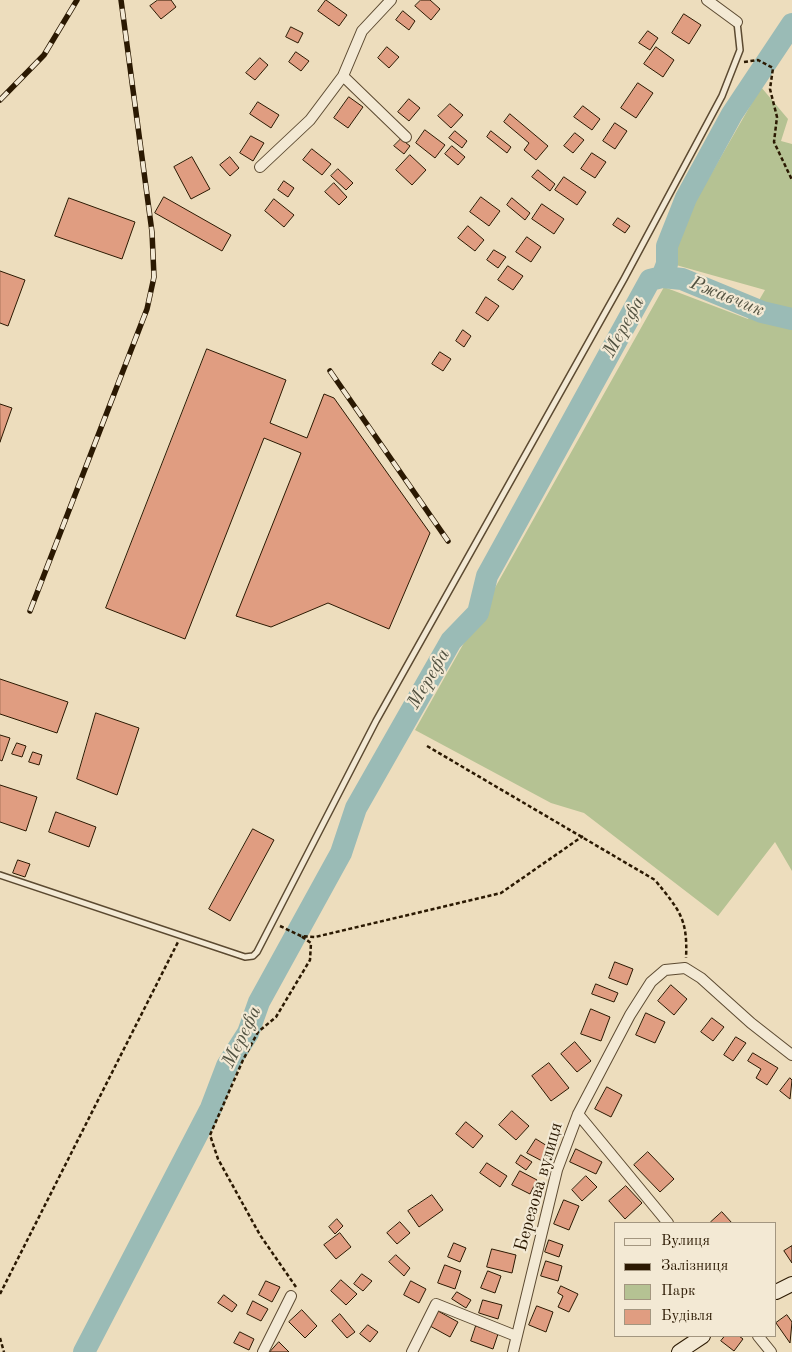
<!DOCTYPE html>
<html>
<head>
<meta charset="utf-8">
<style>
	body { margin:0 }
	#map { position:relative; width:792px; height:1352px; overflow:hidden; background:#edddbd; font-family:"Old Standard TT",serif }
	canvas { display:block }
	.legend { position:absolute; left:614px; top:1222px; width:162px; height:115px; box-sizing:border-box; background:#f3e9d4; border:1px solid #a39680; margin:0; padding:6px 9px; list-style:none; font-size:15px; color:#2b1902 }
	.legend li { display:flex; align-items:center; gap:10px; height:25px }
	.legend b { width:25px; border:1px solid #a39680 }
</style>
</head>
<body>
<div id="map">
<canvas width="792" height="1352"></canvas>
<ul class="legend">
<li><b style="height:6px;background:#f3e9d4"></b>Вулиця</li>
<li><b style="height:6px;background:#2b1902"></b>Залізниця</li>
<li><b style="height:14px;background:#b5c293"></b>Парк</li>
<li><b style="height:14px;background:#e09d81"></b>Будівля</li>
</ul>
</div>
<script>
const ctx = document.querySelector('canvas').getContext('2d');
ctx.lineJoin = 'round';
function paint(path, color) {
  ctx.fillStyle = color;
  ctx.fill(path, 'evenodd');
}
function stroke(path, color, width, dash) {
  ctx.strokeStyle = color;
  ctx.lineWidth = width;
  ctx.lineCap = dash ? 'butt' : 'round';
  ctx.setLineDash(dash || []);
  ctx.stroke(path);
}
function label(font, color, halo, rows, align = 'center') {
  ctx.font = font + ' "Old Standard TT",serif';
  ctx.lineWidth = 4.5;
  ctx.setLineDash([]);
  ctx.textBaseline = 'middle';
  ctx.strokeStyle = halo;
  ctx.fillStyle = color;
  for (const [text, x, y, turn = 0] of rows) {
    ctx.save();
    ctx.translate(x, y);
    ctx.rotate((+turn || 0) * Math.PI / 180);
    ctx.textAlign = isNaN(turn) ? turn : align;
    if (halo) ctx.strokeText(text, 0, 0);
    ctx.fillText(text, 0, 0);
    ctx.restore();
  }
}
paint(new Path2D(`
	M761,87l27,32 -7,22 11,3v727l-17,-29 -57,74 -134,-103 -33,-10 -136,-73 249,-443 84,32 17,-29 -89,-25 -4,-23z`), '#b5c293');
stroke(new Path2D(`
	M662,277l20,2 80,33 30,7
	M84,1352l127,-244 16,-42 21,-33 11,-31 82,-149 15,-45 95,-167 27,-28 9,-37 163,-296 12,-3 5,-13v-18l19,-48 46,-84 60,-90`), '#9abbb6', 22);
const building = new Path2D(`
	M158,0h13l5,7 -15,12 -11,-13z
	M326,0l21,15 -8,11 -21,-15z
	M421,0h9l10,9 -9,11 -16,-14z
	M403,11l12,10 -6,9 -13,-10z
	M684,14l17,11 -12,19 -17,-11z
	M291,27l12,6 -5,10 -12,-6z
	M648,31l10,7 -8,12 -11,-7z
	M387,47l12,10 -10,11 -11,-10z
	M656,47l18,13 -11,17 -19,-13z
	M296,52l13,9 -8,10 -12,-9z
	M260,58l8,7 -13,15 -9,-7z
	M638,83l15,10 -17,25 -15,-10z
	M349,97l14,10 -15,21 -14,-10z
	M409,99l11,9 -11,13 -11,-9z
	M258,102l21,13 -8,13 -21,-14z
	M450,104l13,11 -12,13 -13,-12z
	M583,106l17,13 -8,11 -18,-13z
	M510,114l38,32 -12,14 -12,-10 5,-7 -25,-21z
	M615,123l12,8 -12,18 -12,-8z
	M425,130l20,15 -10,13 -19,-15z
	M455,131l12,10 -5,7 -13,-10z
	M491,131l20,16 -4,6 -20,-16z
	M575,133l9,7 -11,13 -9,-7z
	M251,136l13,7 -11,18 -13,-8z
	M401,139l9,7 -6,8 -10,-8z
	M452,146l13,11 -7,8 -13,-11z
	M312,149l19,15 -9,11 -19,-15z
	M592,153l14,9 -11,16 -14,-9z
	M410,155l16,15 -14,15 -16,-15z
	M192,157l18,32 -19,10 -17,-32z
	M230,157l9,11 -9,8 -10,-11z
	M338,169l15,14 -7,7 -15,-14z
	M538,170l17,14 -5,7 -18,-14z
	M564,177l22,15 -9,13 -22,-15z
	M284,181l10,7 -6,9 -10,-7z
	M334,183l13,14 -8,8 -14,-13z
	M164,197l67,38 -9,16 -67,-38z
	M481,197l19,14 -11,15 -19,-14z
	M69,198l66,24 -13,37 -67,-23z
	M512,198l18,15 -5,7 -18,-15z
	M274,199l20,16 -10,12 -19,-16z
	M542,204l22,15 -10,15 -22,-15z
	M618,218l12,8 -5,7 -12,-8z
	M468,226l16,14 -9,11 -17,-13z
	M527,237l14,10 -10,15 -15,-10z
	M494,250l12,7 -8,11 -11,-8z
	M508,266l15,10 -10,14 -15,-10z
	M0,271l25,9 -17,46 -8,-3z
	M486,297l13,9 -11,15 -12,-8z
	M463,330l8,6 -7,11 -8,-6z
	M207,349l79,31 -16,43 37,15 17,-44 10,4 96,135 -41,96 -61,-26 -57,24 -35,-11 65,-163 -37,-15 -79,201 -79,-31z
	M440,352l11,7 -8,12 -11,-7z
	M0,404l12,4 -12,34z
	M0,679l68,23 -11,31 -57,-19z
	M96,713l43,15 -22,67 -40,-16z
	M0,735l10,3 -8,23 -2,-1z
	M17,743l9,3 -4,11 -10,-3z
	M33,752l9,3 -3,10 -10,-3z
	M0,785l37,12 -11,34 -26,-9z
	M56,812l40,15 -7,20 -40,-15z
	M253,829l21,11 -44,81 -21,-12z
	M18,860l12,4 -5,13 -12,-4z
	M615,962l18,7 -6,16 -18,-7z
	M596,984l22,9 -4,9 -22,-8z
	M671,985l16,14 -13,16 -16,-14z
	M591,1009l19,8 -9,24 -20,-7z
	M646,1013l19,9 -10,21 -19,-8z
	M712,1018l12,9 -11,14 -12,-9z
	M736,1037l10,6 -13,18 -9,-6z
	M575,1042l16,19 -14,11 -16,-18z
	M753,1053l25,15 -11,17 -11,-7 5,-9 -13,-8z
	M549,1063l20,25 -18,13 -19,-25z
	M790,1078l2,2 -2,19 -10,-8z
	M607,1087l15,8 -11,22 -16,-8z
	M512,1111l17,15 -13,14 -17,-15z
	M466,1122l17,14 -10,12 -17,-14z
	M536,1139l16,10 -8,13 -17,-9z
	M576,1149l26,13 -6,12 -26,-12z
	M648,1152l26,27 -14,13 -26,-27z
	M521,1155l11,7 -6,8 -10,-7z
	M487,1163l20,13 -7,11 -20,-14z
	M520,1171l17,9 -7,14 -18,-9z
	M586,1176l11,11 -15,14 -10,-11z
	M626,1186l16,17 -17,16 -16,-18z
	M432,1195l11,15 -24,17 -11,-16z
	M564,1200l15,6 -10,24 -15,-6z
	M722,1212l10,11h-20l-1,-1z
	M337,1219l6,7 -8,8 -6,-7z
	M400,1222l10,11 -13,11 -10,-11z
	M340,1233l11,14 -15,12 -12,-14z
	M549,1240l14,5 -4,12 -14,-5z
	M454,1243l12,5 -6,14 -12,-5z
	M792,1246v17l-8,-12z
	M492,1249l24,6 -4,18 -25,-6z
	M396,1255l14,13 -6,8 -15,-14z
	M546,1261l16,5 -4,15 -17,-5z
	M445,1265l16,6 -6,18 -17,-6z
	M488,1271l13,5 -6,17 -14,-5z
	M362,1274l10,7 -9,10 -9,-7z
	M341,1280l16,14 -11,11 -15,-14z
	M266,1281l14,6 -8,15 -13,-7z
	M411,1281l15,8 -7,14 -15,-8z
	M561,1286l17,8 -9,18 -11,-5 5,-11 -5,-3z
	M457,1292l14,8 -5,8 -14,-9z
	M224,1295l13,10 -5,7 -14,-9z
	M483,1300l19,5 -4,14 -19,-6z
	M253,1301l15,8 -7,12 -14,-7z
	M537,1306l16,6 -7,20 -17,-7z
	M302,1310l15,16 -12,12 -16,-16z
	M438,1311l20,11 -8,15 -20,-11z
	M340,1314l15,18 -8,6 -15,-17z
	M787,1315l5,7 -2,21 -14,-20z
	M368,1325l10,7 -8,10 -10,-8z
	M476,1326l22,8 -5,15 -22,-8z
	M240,1332l14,7 -5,11 -15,-7z
	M725,1336h14l4,3 -9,12 -13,-10z
	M279,1342l10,10h-19z`);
paint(building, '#e09d81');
stroke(building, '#2b1902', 1);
const lane = new Path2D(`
	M0,875l245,82 8,-1 4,-4 119,-231 248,-442 98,-183 18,-46 -3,-28`);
const street = new Path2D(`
	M707,0l30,22
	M343,76l63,61
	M260,167l50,-47 33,-44 19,-45 29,-31
	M578,1114l90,109
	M758,1336l13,16
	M263,1352l28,-56
	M412,1352l24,-48 80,32
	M513,1352l44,-182 21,-56 52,-99 21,-33 14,-12 20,-2 16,10 50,45 41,32`);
const secondary = new Path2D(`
	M776,1292l16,-8
	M679,1352l24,-16`);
stroke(lane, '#5c4a31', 8);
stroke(street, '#5c4a31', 12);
stroke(secondary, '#2b1902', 16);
stroke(new Path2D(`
	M744,62l14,-2 15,8 -3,21 7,28 -3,25 18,38
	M427,746l228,134c24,30 33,38 31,78
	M280,926l21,10 14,1 186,-44 82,-57
	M296,1287l-36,-52 -42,-76 -8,-24 33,-75 15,-28 18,-15 34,-57 1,-17 -10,-7
	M0,1294l178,-352
	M0,1338l4,14`), '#2b1902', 2.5, [4, 2.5]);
stroke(lane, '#f3e9d4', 5);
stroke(street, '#f3e9d4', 10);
stroke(secondary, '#f3e9d4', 14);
const rail = new Path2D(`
	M0,100l44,-45 33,-55
	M330,371l118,170
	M30,611l117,-302 7,-32 -2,-45 -31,-232`);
stroke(rail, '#2b1902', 5.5);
stroke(rail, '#f3e9d4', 4, [11]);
label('18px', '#2b1902', '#f3e9d4', [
	["Березова вулиця",539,1187,-74]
]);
label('italic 19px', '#525241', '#f3e9d4', [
	["Ржавчик",727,297,22],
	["Мерефа",624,327,-61],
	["Мерефа",429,679,-60],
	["Мерефа",242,1037,-64]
]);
</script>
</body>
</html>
